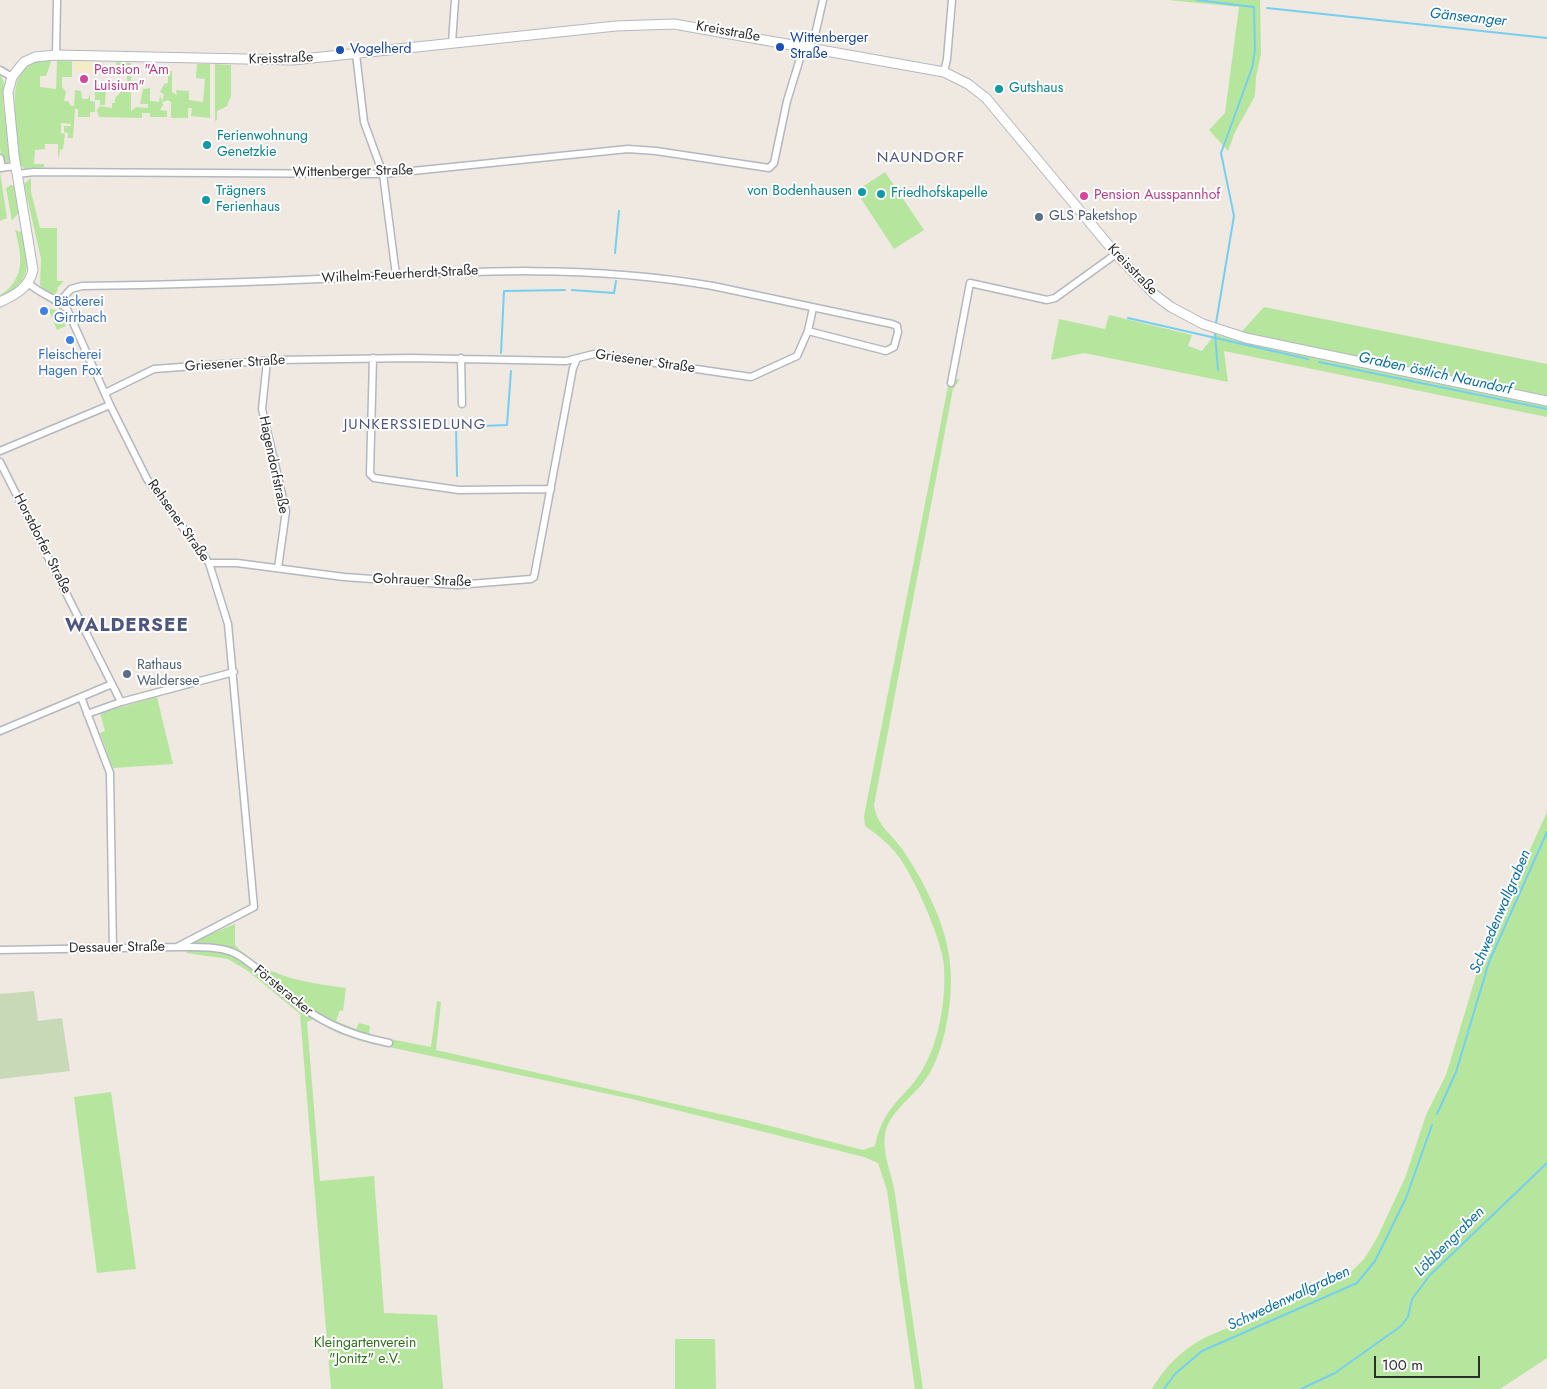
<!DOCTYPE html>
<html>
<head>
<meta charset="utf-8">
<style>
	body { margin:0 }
	#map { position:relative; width:1547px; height:1389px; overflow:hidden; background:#efe9e1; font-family:Jost,sans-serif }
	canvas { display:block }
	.scale { position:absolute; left:1374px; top:1356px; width:106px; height:22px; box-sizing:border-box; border:2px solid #2e2e2e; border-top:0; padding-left:6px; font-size:15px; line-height:18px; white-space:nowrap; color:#2e2e2e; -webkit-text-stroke:4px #fff; paint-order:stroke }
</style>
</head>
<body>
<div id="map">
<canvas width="1547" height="1389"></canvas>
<div class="scale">100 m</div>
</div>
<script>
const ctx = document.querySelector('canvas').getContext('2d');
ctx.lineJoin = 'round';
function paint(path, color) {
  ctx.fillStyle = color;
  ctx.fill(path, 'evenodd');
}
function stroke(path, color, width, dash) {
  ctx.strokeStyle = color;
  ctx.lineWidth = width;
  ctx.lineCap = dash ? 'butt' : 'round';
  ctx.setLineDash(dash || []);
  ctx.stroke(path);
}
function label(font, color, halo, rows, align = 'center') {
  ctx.font = font + ' Jost,sans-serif';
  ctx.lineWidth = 4;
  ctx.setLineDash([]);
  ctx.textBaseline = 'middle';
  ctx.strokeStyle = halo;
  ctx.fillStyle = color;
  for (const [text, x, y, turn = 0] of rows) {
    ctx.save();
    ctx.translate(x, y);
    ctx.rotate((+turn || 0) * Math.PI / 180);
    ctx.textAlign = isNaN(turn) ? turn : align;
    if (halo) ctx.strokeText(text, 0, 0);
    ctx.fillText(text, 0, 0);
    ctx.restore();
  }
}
paint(new Path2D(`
	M1169,0h91l1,54 -5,23 -1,19 -20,36 -7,19 -19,-21 16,-17 14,-106z
	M41,60h8l2,2 -5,14h-6v11l16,2 1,-28h15v16h-10v10l4,5 -2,9h4l3,5h3l1,-16 6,1 1,8h6l2,-5v7l5,1v10h-5v5h-12v-8h-3l-2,29h-5v-5l-4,-1v-6h7v-2l-10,-1v10l4,1 -2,15 -3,1 -1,7h-1v-13h-13v5l-10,1 -1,14h10v3l-19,2 -6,-5c-3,-19 -8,-68 -1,-85 4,-10 14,-16 23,-19z
	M116,62l15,1v48l5,-4 12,1v-4h-8l3,-15 7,-1v13l9,1 1,-7 3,10 -3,5 7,1v6h-17v-4h-8v5l-43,-1 -2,-7 3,-4 12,2v-5h3v-5l8,-8 -2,-6 -4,3v-6h10v-9l-11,-3z
	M197,64h13v54l-19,-2 1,-8h-4v10h-17v-16l-3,-2 -6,2 2,-8 -4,-2 4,-8 4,-1v-12h4v21l5,3 -1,-5 13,1v9l14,2 2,-23 -9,-1z
	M215,64l16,1v31l-4,10 -10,5v9l-2,1z
	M0,74l4,8 -1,21 8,58 -6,2 -2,-1 -3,-14z
	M95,84h11l-1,21h-5v-5h-5z
	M0,172l7,46 -7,3z
	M885,172l39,58 -30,19 -38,-58z
	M31,178v14l9,36h17v53h7l-7,7 1,2 -4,5 -10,-5 -4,-5 1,-26 -17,-75z
	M11,185l4,1 4,26 -7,9 -6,-33z
	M15,230l8,3c7,32 9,48 -23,65v-3c26,-16 22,-40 15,-65z
	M1264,307l283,57v53l-323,-66 4,31 -144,-29 -33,7 8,-41 46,10 4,-14 83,20 -4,11 14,5 13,-17 19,6z
	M48,308l11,3 7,15 -9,4z
	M960,379l-7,10 -79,416c3,21 17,28 28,44 21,30 45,77 48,114 4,34 -5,93 -27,120 -13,16 -34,30 -38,51 -3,20 7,40 10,60 9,65 18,130 28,195h-8l-28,-199 -9,-27 -14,-6 -232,-58 -271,-58 -23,-8 -25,-14 -6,3 13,159 54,-5 10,137 53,2 6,74h-112l-31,-375 -52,-43 -20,-12 -42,-6 8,-12 41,-17v21c32,33 69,37 111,43l-3,23 -3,-1 -4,11 20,8 3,-6 11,3 -1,9 62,12 6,-46 4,1 -5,48 315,71 112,29 12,-4c9,-45 34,-48 51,-83 14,-27 20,-66 18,-97 -2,-26 -29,-87 -45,-109 -9,-12 -21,-22 -34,-31l-1,-10 85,-435z
	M157,697l16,67 -60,4 -13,-35 5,-2 -5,-18z
	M1547,812v546l-47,31h-348c14,-24 30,-39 54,-52l126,-53 18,-11 14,-14 12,-19 29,-62 21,-63 20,-40 36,-119z
	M111,1092l25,177 -39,4 -23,-176z
	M675,1339h40l1,50h-41z`), '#b6e59e');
paint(new Path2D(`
	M75,61h16v5h4v8h-4v-3h-16z`), '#f3ecc5');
paint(new Path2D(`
	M34,991l4,30 24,-3 8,53 -70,8v-85z`), '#c8d9b8');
stroke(new Path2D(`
	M1197,0l57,7 1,43 -3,18 -31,85 13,63 -18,107
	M1267,8l280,30
	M615,253l4,-42
	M572,290l42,3 2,-12
	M1128,318l180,41
	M1215,333l3,37
	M501,353l3,-62 61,-1
	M1319,362l228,47
	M457,476l-1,-49 51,-2 4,-54
	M1437,1114l19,-42 33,-110 58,-130
	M1164,1389l11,-15 27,-23 155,-68 18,-22 31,-63 26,-73
	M1301,1389l34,-16 66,-47 7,-9 4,-18 18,-24 117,-112`), '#75cff0', 2);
const minor = new Path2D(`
	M452,43l3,-43
	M356,54l8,68 19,52 13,101
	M56,55l1,-55
	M0,70l12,7
	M944,72l3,-13 5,-59
	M0,158l2,10
	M0,168l15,-2
	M17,174l17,-2 349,2 245,-25 28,2 113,17 5,-5 13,-62 15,-49 13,-17 8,-35
	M59,302l12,-13 11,-3c87,-1 174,-4 261,-8 126,-7 246,-14 370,8l179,38 5,2 1,6 -4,15 -8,4 -78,-20 5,-23
	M373,358l-3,116 4,4 85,12 92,-1
	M461,358l1,46
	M267,361l-5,48 24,102 -8,57
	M951,383l19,-100 77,17 8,-2 61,-44
	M105,393l49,-24 123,-9 134,-2 155,3 28,-7 157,23 46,-21 11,-25
	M0,451l110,-46
	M0,462l121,240 -34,12
	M209,563h28l107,14 113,8 74,-6 3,-2 39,-209 4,-9
	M81,697l29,76 3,176
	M121,702l113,-30
	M0,731l112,-47
	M178,947c18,0 38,-1 54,5 18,8 34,26 48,38 36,30 64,44 109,53
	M0,950l177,-3 77,-40 -26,-283 -19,-61 -62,-84 -37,-74 -43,-96c-11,-11 -27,-15 -39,-26`);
const secondary = new Path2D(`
	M0,302c15,-7 29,-14 33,-32l-19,-115 -6,-63 4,-15 12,-15 11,-5 21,-2 237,5 323,-34 58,-2 270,48 24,12 18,14 130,156 39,41 16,12 32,17 43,14 301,63`);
stroke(minor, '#b4b7c1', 9);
stroke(secondary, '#b4b7c1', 11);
stroke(minor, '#fff', 6);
stroke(secondary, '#fff', 9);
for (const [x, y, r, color] of [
	[780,47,5,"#1a4fb4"],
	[340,50,5,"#1a4fb4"],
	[84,79,5,"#d1479c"],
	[999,89,5,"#0f9aa8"],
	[207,145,5,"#0f9aa8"],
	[862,192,5,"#0f9aa8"],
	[881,194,5,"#0f9aa8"],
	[1084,196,5,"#d1479c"],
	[206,200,5,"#0f9aa8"],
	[1039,217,5,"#5c6f8a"],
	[44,311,5,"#3f7fe0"],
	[70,340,5,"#3f7fe0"],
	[127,674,5,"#5c6f8a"]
]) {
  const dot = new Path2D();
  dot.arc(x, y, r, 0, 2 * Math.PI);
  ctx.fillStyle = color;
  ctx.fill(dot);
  stroke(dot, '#fff', 2);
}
label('14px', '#2e2e2e', '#fff', [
	["Kreisstraße",728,32,10],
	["Kreisstraße",281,59,-2],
	["Wittenberger Straße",353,172,-1],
	["Kreisstraße",1132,270,46],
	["Wilhelm-Feuerherdt-Straße",400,275,-3],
	["Griesener Straße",645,362,8],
	["Griesener Straße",235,364,-4],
	["Hagendorfstraße",273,465,78],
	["Rehsener Straße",178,521,55],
	["Horstdorfer Straße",42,544,63],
	["Gohrauer Straße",422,581,2],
	["Dessauer Straße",117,948,-1],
	["Försteracker",283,991,39]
]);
label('14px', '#164399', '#fff', [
	["Wittenberger",790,39],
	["Straße",790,55],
	["Vogelherd",350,50]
], 'left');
label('14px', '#b23c85', '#fff', [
	["Pension \"Am",94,71],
	["Luisium\"",94,87],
	["Pension Ausspannhof",1094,196]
], 'left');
label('14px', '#0d838f', '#fff', [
	["Gutshaus",1009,89],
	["Ferienwohnung",217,137],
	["Genetzkie",217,153],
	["Trägners",216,192],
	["Ferienhaus",216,208],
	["von Bodenhausen",852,192,"right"],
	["Friedhofskapelle",891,194]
], 'left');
label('14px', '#4e5e75', '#fff', [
	["GLS Paketshop",1049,217],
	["Rathaus",137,666],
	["Waldersee",137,682]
], 'left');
label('14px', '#366cbe', '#fff', [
	["Bäckerei",54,303],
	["Girrbach",54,319],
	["Fleischerei",70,356,"center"],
	["Hagen Fox",70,372,"center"]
], 'left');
label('14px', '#2c6e1b', '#fff', [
	["Kleingartenverein",365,1344],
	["\"Jonitz\" e.V.",365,1360]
]);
label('italic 15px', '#0d6fa3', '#fff', [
	["Gänseanger",1468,18,6],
	["Graben östlich Naundorf",1435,374,12],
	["Schwedenwallgraben",1501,912,-67],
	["Löbbengraben",1450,1242,-45],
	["Schwedenwallgraben",1289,1299,-25]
]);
ctx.letterSpacing = '1px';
label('15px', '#4d5680', '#fff', [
	["NAUNDORF",921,158],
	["JUNKERSSIEDLUNG",415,425]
]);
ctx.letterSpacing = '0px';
ctx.letterSpacing = '1px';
label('bold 19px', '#4d5680', '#fff', [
	["WALDERSEE",127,626]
]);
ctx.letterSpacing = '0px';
</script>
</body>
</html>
